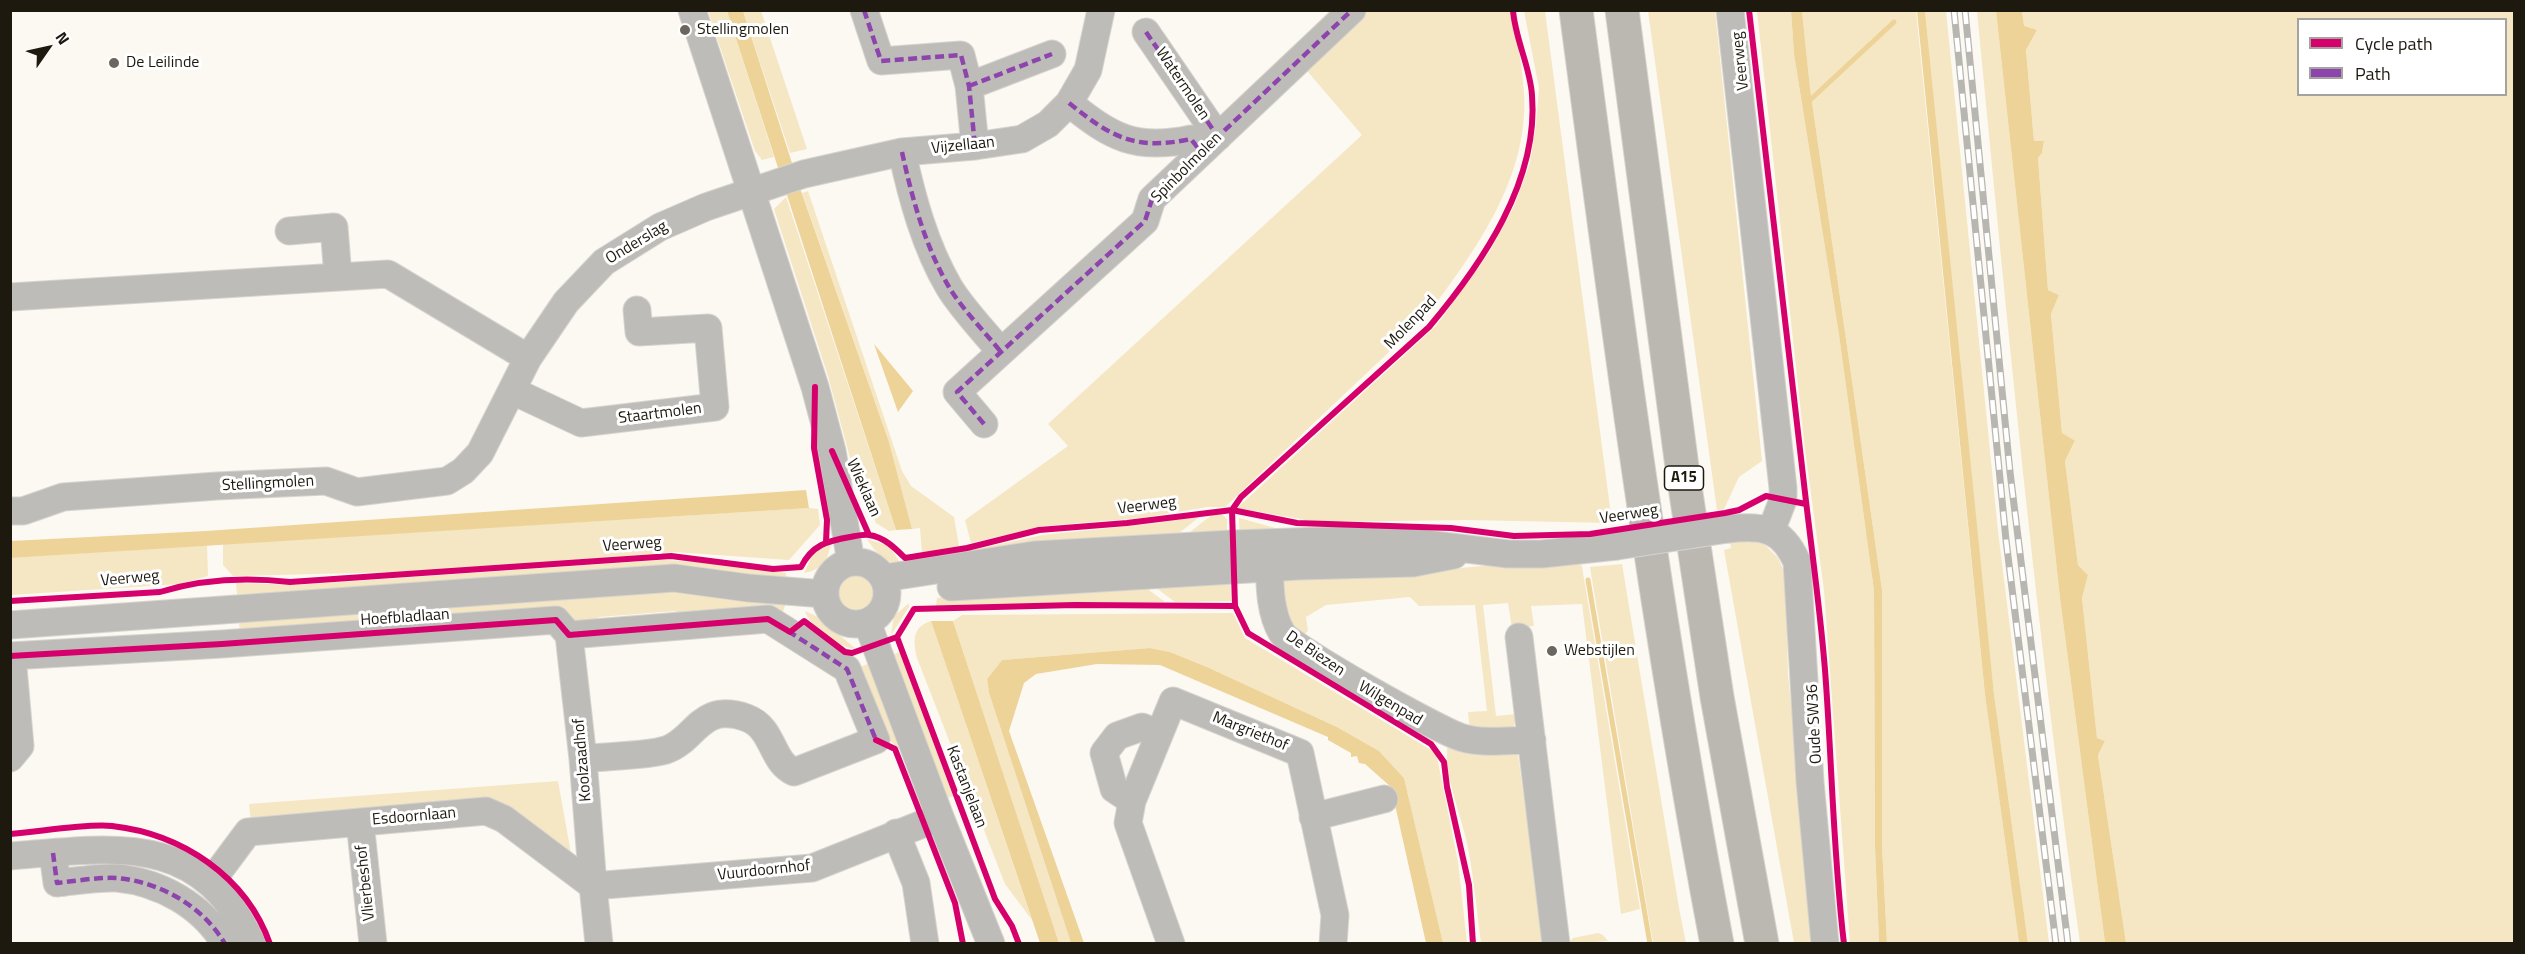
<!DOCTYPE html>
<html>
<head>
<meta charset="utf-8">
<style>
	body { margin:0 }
	#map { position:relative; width:2525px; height:954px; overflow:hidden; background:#fcf9f2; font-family:"Titillium Web",sans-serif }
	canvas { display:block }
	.frame { position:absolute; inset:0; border:12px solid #1d190f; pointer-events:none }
	.legend { position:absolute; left:2297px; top:18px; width:210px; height:78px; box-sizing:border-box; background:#fff; border:2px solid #a5a39f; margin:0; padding:8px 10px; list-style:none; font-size:18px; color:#1d190f }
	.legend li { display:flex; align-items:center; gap:12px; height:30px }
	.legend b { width:30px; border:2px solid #a5a39f }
	.north { position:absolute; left:18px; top:18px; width:60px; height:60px; -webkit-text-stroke:4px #fff; paint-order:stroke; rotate:56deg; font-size:16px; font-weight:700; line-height:24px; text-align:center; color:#1d190f }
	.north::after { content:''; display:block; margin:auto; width:21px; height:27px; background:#1d190f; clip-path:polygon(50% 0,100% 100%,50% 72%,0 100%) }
</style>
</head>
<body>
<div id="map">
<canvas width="2525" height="954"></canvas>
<div class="frame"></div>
<ul class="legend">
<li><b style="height:8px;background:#d6006c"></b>Cycle path</li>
<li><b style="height:8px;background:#8e44ad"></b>Path</li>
</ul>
<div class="north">N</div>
</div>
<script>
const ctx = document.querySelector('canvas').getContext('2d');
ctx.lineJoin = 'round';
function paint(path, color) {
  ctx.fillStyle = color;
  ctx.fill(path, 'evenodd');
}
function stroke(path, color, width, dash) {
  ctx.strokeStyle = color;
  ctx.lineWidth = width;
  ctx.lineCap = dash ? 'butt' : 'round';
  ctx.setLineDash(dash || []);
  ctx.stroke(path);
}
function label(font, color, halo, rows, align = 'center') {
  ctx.font = font + ' "Titillium Web",sans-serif';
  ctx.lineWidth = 6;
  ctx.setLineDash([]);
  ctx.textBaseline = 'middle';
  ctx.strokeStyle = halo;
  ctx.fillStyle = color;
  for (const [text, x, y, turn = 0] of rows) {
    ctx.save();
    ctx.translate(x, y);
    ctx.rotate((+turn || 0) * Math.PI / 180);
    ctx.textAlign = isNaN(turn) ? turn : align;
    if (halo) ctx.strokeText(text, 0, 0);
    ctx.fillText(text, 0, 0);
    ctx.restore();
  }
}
paint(new Path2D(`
	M708,11h19l47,146 -12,3 -7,-9z
	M743,11h18l46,138 -17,4z
	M1359,11h154c4,27 9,55 11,82 5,86 -50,159 -98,224l-201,190h-18l-66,11 -97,8 -73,17 -6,-23 103,-74 -20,-22 314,-289 -60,-70z
	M1524,11h21l67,512 -146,-3 -148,2 -81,-14 199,-182 54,-75 24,-45 16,-43 6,-38 3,-37z
	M1648,11h67l47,450 -23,16 -15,32 -7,1z
	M1757,11h34l3,43 45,281 35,256 1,255 4,97h-29l-26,-353 -19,-141z
	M1802,11h114l69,684 34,248h-132l-5,-97v-256l-72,-502z
	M1925,11h21l52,520 51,412h-21l-34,-249 -17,-160z
	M1977,11h19l64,587 45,345h-25c-43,-310 -73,-621 -103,-932z
	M2022,11h492v932h-388l-28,-188 7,-14 -8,-3 -15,-140 6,-23 -10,-10 -13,-104 10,-19 -13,-9 -11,-119 8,-19 -11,-5 -10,-132 4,-5 2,-11 -10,-1 -8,-91 11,-20 -13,-3zM2298,20h208v74h-208z
	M808,191l94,280 9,15 43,31 5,29 -37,7 -2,-25 -8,1 -23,-87 -87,-249z
	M786,197l110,333 -7,1 -13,-8 -24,-58 -24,-89 -54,-167z
	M809,508l9,1 2,16 -31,35 -115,-8 -233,19 -208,5 -10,-11v-21z
	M1213,514h9l5,5v21l-51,3z
	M1202,515l-37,29 -243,16 121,-25 115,-12z
	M1239,518l54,15 -53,8z
	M1729,538l33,4 16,16 5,11 4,12 4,40 -4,10 1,44 28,268h-22l-70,-393 7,-2z
	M867,539l22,7 14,21c-16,-4 -27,-13 -36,-28z
	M830,544c0,16 -11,27 -26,29l9,-19z
	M207,545l1,31 -28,8 -169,11v-37z
	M1576,557l6,10 58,342 -19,5 -39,-310 -51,2 3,20 -22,2 -4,-25 -25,2 13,111 20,-2 -2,14 -44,2 -2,-18 19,-1 -12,-106 -56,1 -9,-9 -84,8 -20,12 2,14 -7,6 -18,-27 -3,-32 129,-5z
	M662,560l35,2 89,11v5l-549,16 -1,-11 60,2z
	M1622,564l57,344 7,35h-33l-5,-29 -58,-347z
	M837 593a19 19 0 1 1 38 0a19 19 0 1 1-38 0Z
	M1230,579l1,22 -56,1 -28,-21z
	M1138,582l27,20 -229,4 1,-8z
	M668,587l117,18 -4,15 -98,-2 -8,-7 -76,6 -9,8 -14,1 -25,-19 -297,21 -7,7 -7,1 -1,-16z
	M909,603v4l-18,28 3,-19z
	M805,611l13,6 38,32c-16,-1 -47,-23 -51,-38z
	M1233,613l12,25 186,112 6,7 21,105 9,81h-24l-39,-165 -25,-27 -42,-24 -130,-60 -37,-15 -20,-4 -148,12 -15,19 2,14 82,250h-12l-106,-322 9,-6z
	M931,621l101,299 -27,-36 -88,-226c-4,-17 -5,-31 14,-37z
	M900,652l53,144 -8,3 -53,-144z
	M870,663l54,135 -5,2 -19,-50 -15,-14 -30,-67z
	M1448,745l69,3 27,195h-63c-4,-31 -7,-64 -13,-95 -5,-29 -26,-77 -20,-103z
	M558,781l14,78 -73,-54 -247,27 -3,-28z
	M1598,933l5,2 5,6 -41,3 6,-6z`), '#f5e6c4');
paint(new Path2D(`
	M727,11h16l58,180 88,251 23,87 -16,1z
	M1791,11h11l8,77 72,502v256l5,97h-8l-4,-97 -1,-255 -35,-256 -45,-281z
	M1917,11h8l69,683 34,249h-9l-34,-248z
	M1996,11h26l2,15 13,4 -11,20 8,91h10l-2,12 -4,5 10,132 11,5 -8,19 11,119 13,8 -10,20 13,104 10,10 -6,23 15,140 8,3 -7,14 28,188h-21l-45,-345z
	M874,344l39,47 -15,21z
	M806,490l3,18 -798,50v-17l195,-10z
	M931,621h22l106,322h-19z
	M1150,648l20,4 37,15 130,60 42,24 25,27 39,165h-17l-35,-156 -26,-23 -6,-1 -2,-7 -6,1v-4l-23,-13v-3l-168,-72 -63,-1 -61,10 -12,9 -15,48 75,212h-13l-82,-250 -2,-14 15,-19z`), '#edd398');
stroke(new Path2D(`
	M1809,101l85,-79
	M1588,580l62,364`), '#edd398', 5);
const minor = new Path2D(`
	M692,10l123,377 17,64 19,111
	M864,10l17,51 80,-6 8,31 6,60
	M1730,10l53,478v12l-12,31
	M1146,32l72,105
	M969,86l83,-32
	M1069,103c42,34 66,48 122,36l10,13
	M902,152c10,46 23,94 47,135 14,23 35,44 52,65
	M289,231l45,-4 4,50
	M10,297l378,-23 140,84
	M513,391l68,32 134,-16 -7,-79 -69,4 -2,-22
	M984,424l-27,-32 188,-171 7,-22 200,-189
	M10,511h13l40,-14 154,-11 109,-5 31,11 90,-11 16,-10 17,-18 48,-95 38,-56 38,-40 56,-35 46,-20 98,-33 98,-22 73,-6 47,-7 26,-15 21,-21 19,-33 13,-60
	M1728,529c35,-4 54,-1 69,33l13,220 15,162
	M1269,552c1,25 -1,58 13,81 10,15 159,99 181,105 21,6 47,2 69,2
	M825 593a31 31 0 1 1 62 0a31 31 0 1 1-62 0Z
	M884,578l150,-23 198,-11 153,-5 123,15h34l75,-8
	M951,587l348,-21 114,-3 41,-8
	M867,622l73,195 51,127
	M10,625l664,-47 74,10 77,6
	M569,635l199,-16 79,50 29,71 -82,32c-23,-10 -20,-44 -47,-54 -47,-17 -51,22 -81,32 -20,6 -60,6 -83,9
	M569,635l14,124 10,127 219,-18 128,-51
	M1519,637l37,307
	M10,656l212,-12 334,-24 13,15
	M10,758l10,-12 -8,-90
	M1132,801l-18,-12 -10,-36 13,-17 25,-9 17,7
	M1313,817l71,-18
	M360,822l13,122
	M896,833l20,50 9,61
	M53,853l4,30c19,-2 41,-6 60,-5 43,4 86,28 108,66
	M10,856c104,-8 191,-26 242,88
	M210,883l38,-51 238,-21 18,8 89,67 6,58
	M1171,944l-43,-121 4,-22 41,-100 127,52 35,162 -2,29`);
const highway = new Path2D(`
	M1576,10c41,313 82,624 141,934
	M1622,10l60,457 35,230 45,247`);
stroke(minor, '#d7d4cf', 29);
stroke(highway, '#d7d4cf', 35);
stroke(minor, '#bebcb8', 27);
stroke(highway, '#bbb8b2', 33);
const rail = new Path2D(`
	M1954,10l52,530 50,404
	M1965,10l45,462 58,472`);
stroke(rail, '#b8b6b1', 7);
stroke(rail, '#fff', 4.5, [14]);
const minorBridge = new Path2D(`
	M1617,546l111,-17`);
stroke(minorBridge, '#d7d4cf', 29, []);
stroke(minorBridge, '#bebcb8', 27);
stroke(new Path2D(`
	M864,10l17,51 80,-6 8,31 6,60
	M1146,32l72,105
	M969,86l83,-32
	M1069,103c42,34 66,48 122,36l10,13
	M902,152c10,46 23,94 47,135 14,23 35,44 52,65
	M984,424l-27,-32 188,-171 7,-22 200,-189
	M788,631l59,38 29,71
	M53,853l4,30c19,-2 41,-6 60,-5 43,4 86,28 108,66`), '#8e44ad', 4.5, [9, 4.5]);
stroke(new Path2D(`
	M1749,10l55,474c7,62 16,123 21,186 7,91 8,183 19,274
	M815,387l-1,61 13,72 -1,22
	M832,451l37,84
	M10,601l150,-9c42,-13 86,-15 130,-10l381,-26 102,13 28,-2c11,-22 26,-26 49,-30 6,-1 14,-3 19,-2 15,2 26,13 36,23l62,-10 72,-18 88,-7 105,-13 65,13 154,5 63,8 76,-2 135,-21 14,-3 27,-14 40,8
	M897,637l98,262 17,27 7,18
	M10,656l212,-12 334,-24 13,15 199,-16 22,13 14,-11 41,31 7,1 45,-16 17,-28 161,-4 160,1
	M876,740l19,9 60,154 8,41
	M10,834c28,-2 77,-11 102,-8 70,8 134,50 158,118
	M1473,944l-4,-59 -22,-98 -3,-25 -13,-18 -183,-111 -13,-27 -3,-96 9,-13 188,-170c53,-63 110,-146 103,-232 -2,-29 -17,-56 -19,-85`), '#d6006c', 6);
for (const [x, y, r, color] of [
	[685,30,6,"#6b675e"],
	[114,63,6,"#6b675e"],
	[1552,651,6,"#6b675e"]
]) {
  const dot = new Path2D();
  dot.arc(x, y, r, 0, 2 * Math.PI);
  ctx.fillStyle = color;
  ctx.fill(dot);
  stroke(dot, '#fff', 2);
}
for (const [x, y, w] of [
	[1684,478,39]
]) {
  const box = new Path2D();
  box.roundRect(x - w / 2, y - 12, w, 24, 4.5);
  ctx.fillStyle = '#fff';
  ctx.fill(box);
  stroke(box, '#1d190f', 1.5);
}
label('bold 15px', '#1d190f', null, [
	["A15",1684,478]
]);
label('16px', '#1d190f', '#fff', [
	["Stellingmolen",697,30],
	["De Leilinde",126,63],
	["Webstijlen",1564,651]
], 'left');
label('16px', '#1d190f', '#fff', [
	["Veerweg",1741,61,-96],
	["Watermolen",1182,84,56],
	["Vijzellaan",963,146,-6],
	["Spinbolmolen",1187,168,-45],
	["Onderslag",637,243,-31],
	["Molenpad",1411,323,-46],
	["Staartmolen",660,414,-7],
	["Stellingmolen",268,484,-3],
	["Wieklaan",863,488,66],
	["Veerweg",1147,506,-7],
	["Veerweg",1629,515,-9],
	["Veerweg",632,545,-4],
	["Veerweg",130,579,-5],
	["Hoefbladlaan",405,618,-4],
	["De Biezen",1315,654,34],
	["Wilgenpad",1390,704,31],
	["Oude SW36",1815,724,-93],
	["Margriethof",1250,732,22],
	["Koolzaadhof",583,760,-95],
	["Kastanjelaan",966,787,69],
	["Esdoornlaan",414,817,-5],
	["Vuurdoornhof",764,871,-6],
	["Vlierbeshof",366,883,-96]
]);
</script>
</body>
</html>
